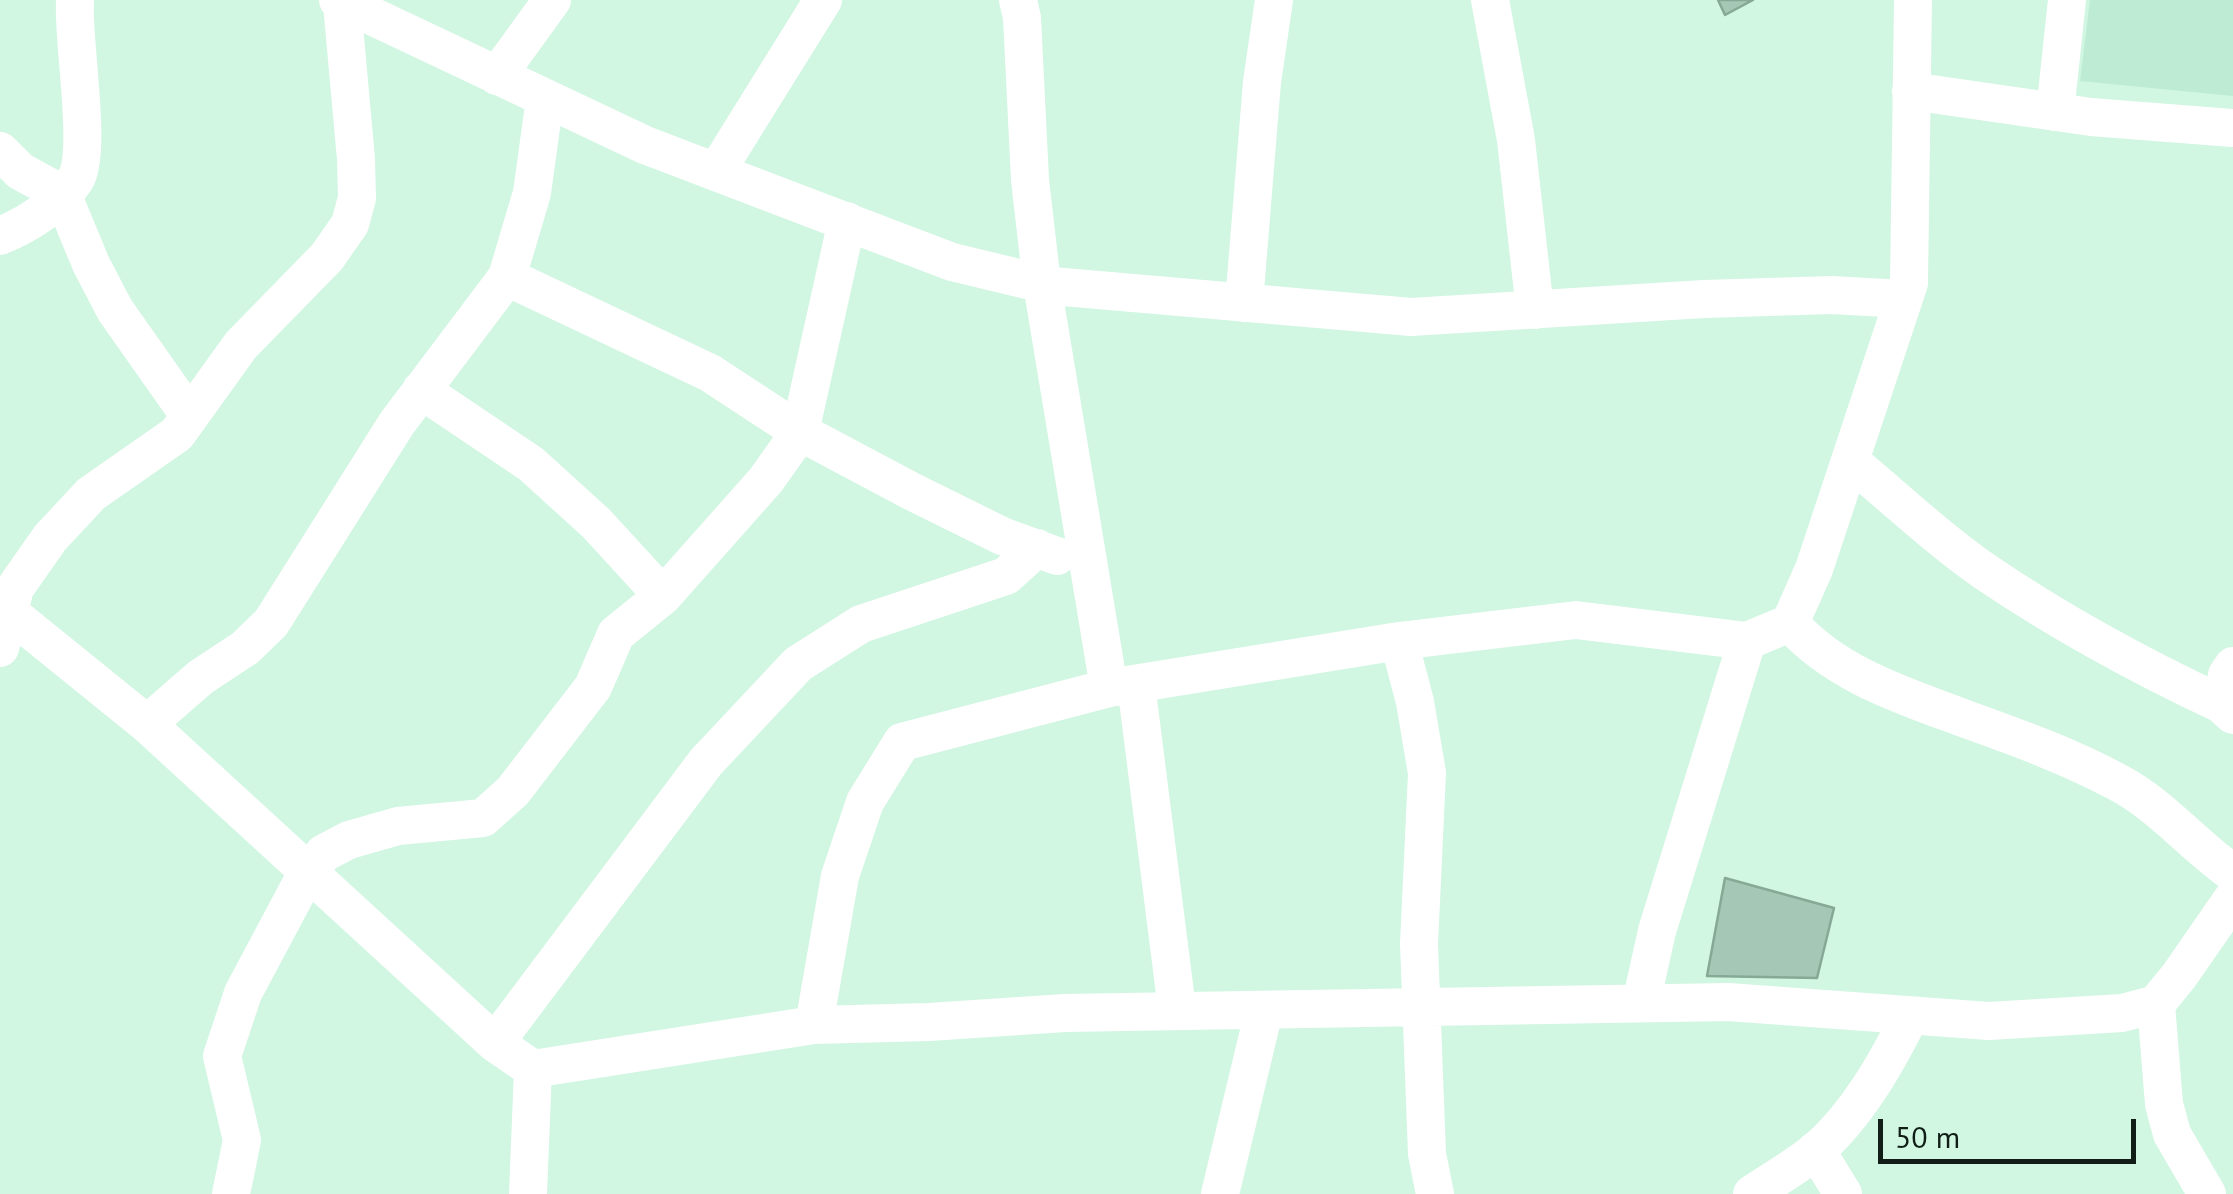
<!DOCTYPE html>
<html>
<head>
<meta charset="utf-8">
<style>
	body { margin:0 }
	#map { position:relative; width:2233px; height:1194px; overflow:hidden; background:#d1f6e2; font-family:"PT Sans",sans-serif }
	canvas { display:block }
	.scale { position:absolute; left:1878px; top:1119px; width:258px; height:45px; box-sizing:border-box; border:5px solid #101e17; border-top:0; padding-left:12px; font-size:30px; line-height:35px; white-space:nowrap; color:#101e17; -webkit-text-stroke:8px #d1f6e2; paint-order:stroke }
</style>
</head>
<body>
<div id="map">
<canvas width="2233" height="1194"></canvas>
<div class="scale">50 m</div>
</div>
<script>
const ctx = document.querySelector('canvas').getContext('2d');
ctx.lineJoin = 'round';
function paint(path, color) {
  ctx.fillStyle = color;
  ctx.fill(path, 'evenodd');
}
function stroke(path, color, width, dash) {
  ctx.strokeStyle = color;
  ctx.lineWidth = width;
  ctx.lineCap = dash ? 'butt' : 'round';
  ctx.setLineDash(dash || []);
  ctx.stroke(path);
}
paint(new Path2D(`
	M2090,0h143v96l-153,-15z`), '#beebd3');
const building = new Path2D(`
	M1718,0h35l-28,15z
	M1725,878l109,30 -17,70 -110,-2z`);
paint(building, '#a4c8b5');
stroke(building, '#86a996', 2.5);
stroke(new Path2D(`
	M338,0l307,145 307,117 100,24 359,31 293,-18 128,-4 71,4
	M1018,0l4,18 8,162 12,104 67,404
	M1490,0l26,140 19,170
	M497,76l55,-76
	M1911,91l180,26 142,11
	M2055,112l12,-112
	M0,151l20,20 42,23 29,70 24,46 74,105
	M716,172l107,-172
	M0,236c27,-11 59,-31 75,-56 18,-27 -3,-141 0,-180
	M507,277l203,96 90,59 111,59 91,45 55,20
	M1244,303l18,-221 12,-82
	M421,390l110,74 65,59 67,73
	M1850,461c45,37 89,79 137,112 74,50 153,93 234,131
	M0,605l147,119 348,319 38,26 281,-44 115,-3 136,-9 663,-11 261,19 133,-8 34,-9 23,-28 54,-78
	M1790,623c45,51 111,72 173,95 53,19 106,38 156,65 43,23 74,62 114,90
	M1399,641l16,61 12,71 -8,171 8,210 8,40
	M0,648l15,-60 35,-50 41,-44 86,-60 64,-89 86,-88 23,-33 7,-26 -1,-39 -14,-155
	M2233,666l-6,9 -6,29 12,11
	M1136,684l41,325
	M147,724l54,-47 44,-29 26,-25 126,-200 110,-146 25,-84 13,-95
	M1641,1003l16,-72 90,-290
	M2156,1004l8,100 8,30 35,60
	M814,1025l26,-149 25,-74 37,-60 207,-54 290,-47 177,-21 171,21 43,-18 24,-54 95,-286 4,-283
	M495,1043l211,-281 92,-98 63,-40 145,-48 31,-28
	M1816,1150l27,44
	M231,1194l11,-54 -20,-84 21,-63 65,-122 16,-18 25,-13 49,-14 85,-8 30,-27 80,-104 23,-53 47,-38 103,-116 34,-48 47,-211
	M528,1194l5,-125
	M1220,1194l44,-183
	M1752,1194c21,-14 45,-28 65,-44 40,-35 69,-86 93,-134`), '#fff', 38);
</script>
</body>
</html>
